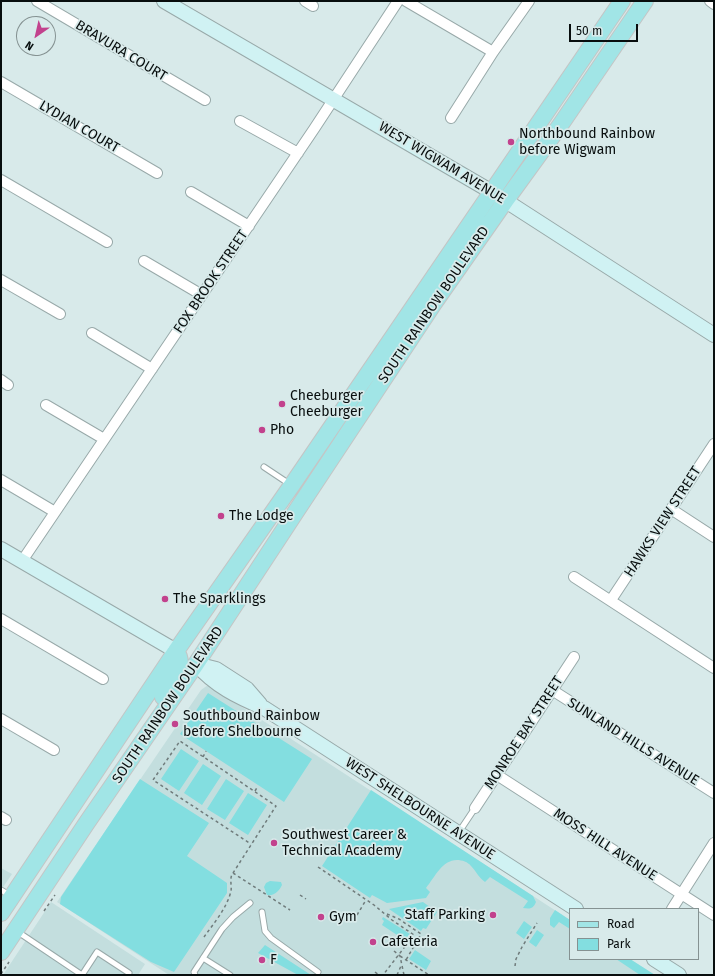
<!DOCTYPE html>
<html>
<head>
<meta charset="utf-8">
<style>
	body { margin:0 }
	#map { position:relative; width:715px; height:976px; overflow:hidden; background:#d8eaea; font-family:"Fira Sans",sans-serif }
	canvas { display:block }
	.frame { position:absolute; inset:0; border:2px solid #080e0e; pointer-events:none }
	.legend { position:absolute; left:569px; top:908px; width:130px; height:52px; box-sizing:border-box; background:#d8eaea; border:1px solid #859292; margin:0; padding:5px 7px; list-style:none; font-size:12px; color:#080e0e }
	.legend li { display:flex; align-items:center; gap:8px; height:20px }
	.legend b { width:20px; border:1px solid #859292 }
	.north { position:absolute; left:16px; top:16px; width:40px; height:40px; box-sizing:border-box; background:#d8eaea; border:1px solid #859292; border-radius:50%; rotate:214deg; font-size:11px; font-weight:700; line-height:16px; text-align:center; color:#080e0e }
	.north::after { content:''; display:block; margin:auto; width:14px; height:18px; background:#c2428d; clip-path:polygon(50% 0,100% 100%,50% 72%,0 100%) }
	.scale { position:absolute; left:569px; top:24px; width:69px; height:18px; box-sizing:border-box; border:2px solid #080e0e; border-top:0; padding-left:5px; font-size:12px; line-height:14px; white-space:nowrap; color:#080e0e; -webkit-text-stroke:3px #d8eaea; paint-order:stroke }
</style>
</head>
<body>
<div id="map">
<canvas width="715" height="976"></canvas>
<div class="frame"></div>
<ul class="legend">
<li><b style="height:5px;background:#a1e5e6"></b>Road</li>
<li><b style="height:11px;background:#83dee0"></b>Park</li>
</ul>
<div class="north">N</div>
<div class="scale">50 m</div>
</div>
<script>
const ctx = document.querySelector('canvas').getContext('2d');
ctx.lineJoin = 'round';
function paint(path, color) {
  ctx.fillStyle = color;
  ctx.fill(path, 'evenodd');
}
function stroke(path, color, width, dash) {
  ctx.strokeStyle = color;
  ctx.lineWidth = width;
  ctx.lineCap = dash ? 'butt' : 'round';
  ctx.setLineDash(dash || []);
  ctx.stroke(path);
}
function label(font, color, halo, rows, align = 'center') {
  ctx.font = font + ' "Fira Sans",sans-serif';
  ctx.lineWidth = 3.5;
  ctx.setLineDash([]);
  ctx.textBaseline = 'middle';
  ctx.strokeStyle = halo;
  ctx.fillStyle = color;
  for (const [text, x, y, turn = 0] of rows) {
    ctx.save();
    ctx.translate(x, y);
    ctx.rotate((+turn || 0) * Math.PI / 180);
    ctx.textAlign = isNaN(turn) ? turn : align;
    if (halo) ctx.strokeText(text, 0, 0);
    ctx.fillText(text, 0, 0);
    ctx.restore();
  }
}
paint(new Path2D(`
	M208,685l362,235v39h60l25,16h-486l-112,-73 144,-212z
	M1,868l11,6 -11,16z
	M51,902l94,62 -7,11h-135z`), '#c3dede');
paint(new Path2D(`
	M208,693l104,66 -28,43 -104,-68z
	M181,749l18,12 -20,30 -18,-12z
	M203,764l18,12 -19,29 -18,-12z
	M140,779l69,44 -22,33 40,27v10l-53,79 -23,-10 -91,-58 1,-7z
	M226,779l18,12 -19,29 -18,-11z
	M371,790l162,106 3,6c-3,7 -6,7 -13,6l5,-7 -38,-24 -5,5c-6,-4 -9,-11 -14,-16 -3,-4 -9,-6 -14,-6 -15,0 -22,17 -31,28l4,4 -4,6 -39,5 -15,-8 -2,3 -48,-32z
	M248,793l19,12 -19,30 -19,-12z
	M270,881l11,1 1,3c-3,6 -7,11 -15,10l-3,-8 2,-4z
	M423,902l14,10 -11,17 -3,-1 -2,3 -32,-22z
	M555,910l15,10v9l-11,-7 -5,6 -4,-3v-7z
	M383,917l27,17 -4,7 -24,-16 2,-4 -2,-2z
	M524,921l8,6 -8,12 -8,-6z
	M537,930l7,5 -8,12 -7,-5z
	M265,945l46,30h-13l-40,-22z
	M415,950l16,11 -5,9 -17,-11z
	M616,959h14l25,16h-15z`), '#83dee0');
const lane = new Path2D(`
	M264,467l27,18
	M459,832l16,-24
	M1,890l10,6
	M262,912l3,19 6,7 47,34
	M18,932l64,43
	M203,958l27,17
	M82,975l15,-23 32,21
	M195,975l-1,-3 28,-43 11,-12 17,-14`);
const street = new Path2D(`
	M37,1l168,99
	M305,1l8,5
	M406,1l87,51
	M710,1l4,3
	M1,82l156,91
	M451,118l42,-66 36,-51
	M240,121l58,32
	M1,180l106,62
	M191,192l58,34
	M144,261l58,34
	M1,280l59,34
	M92,333l60,36
	M1,380l7,5
	M46,405l58,34
	M1,480l54,32
	M671,509l43,28
	M22,561l292,-432 84,-128
	M574,577l140,91
	M611,600l103,-156
	M1,619l102,60
	M552,690l162,103
	M1,719l53,31
	M497,775l217,140
	M475,808l99,-151
	M1,817l5,3
	M672,909l42,-66`);
const secondary = new Path2D(`
	M164,1l328,191 222,143
	M1,549l175,102
	M196,664c19,22 42,33 68,44l312,201
	M196,664l20,5 31,20 13,15
	M654,959l25,16`);
const primary = new Path2D(`
	M163,697c5,-16 25,-29 13,-46
	M1,913l175,-262 116,-166 330,-484
	M1,952l85,-128 110,-160 101,-154 137,-207 72,-103 53,-73 86,-126`);
stroke(lane, '#98a9a9', 7);
stroke(street, '#98a9a9', 12);
stroke(secondary, '#98a9a9', 16);
stroke(primary, '#c4c5c5', 18);
stroke(new Path2D(`
	M203,757l3,-6
	M255,791l3,-5
	M318,867l56,38 18,15 22,15 -31,40
	M233,873l57,37
	M300,895l6,4
	M44,911l11,-16
	M387,914l12,5 22,15 -15,26
	M357,915l9,-15
	M204,937c10,-14 23,-29 27,-46 1,-6 -2,-13 2,-18l43,-67 -96,-65 -27,39 98,64
	M394,951l6,5 4,19
	M400,956l29,19
	M515,966l1,-7 6,-12 15,-24
	M375,972l4,3
	M1,974l8,-12
	M397,975l4,-9`), '#6f7b7b', 1.5, [3, 3]);
stroke(lane, '#fff', 5);
stroke(street, '#fff', 10);
stroke(secondary, '#d0f2f3', 14);
stroke(primary, '#a1e5e6', 16);
for (const [x, y, r, color] of [
	[511,142,4,"#c2428d"],
	[282,404,4,"#c2428d"],
	[262,430,4,"#c2428d"],
	[221,516,4,"#c2428d"],
	[165,599,4,"#c2428d"],
	[175,724,4,"#c2428d"],
	[274,843,4,"#c2428d"],
	[493,915,4,"#c2428d"],
	[321,917,4,"#c2428d"],
	[373,942,4,"#c2428d"],
	[262,960,4,"#c2428d"]
]) {
  const dot = new Path2D();
  dot.arc(x, y, r, 0, 2 * Math.PI);
  ctx.fillStyle = color;
  ctx.fill(dot);
  stroke(dot, '#d8eaea', 1.5);
}
label('14px', '#080e0e', '#d8eaea', [
	["BRAVURA COURT",121,51,31],
	["LYDIAN COURT",79,127,30],
	["WEST WIGWAM AVENUE",442,163,31],
	["FOX BROOK STREET",211,282,-56],
	["SOUTH RAINBOW BOULEVARD",434,305,-56],
	["HAWKS VIEW STREET",663,522,-57],
	["SOUTH RAINBOW BOULEVARD",168,705,-56],
	["MONROE BAY STREET",524,733,-57],
	["SUNLAND HILLS AVENUE",633,742,32],
	["WEST SHELBOURNE AVENUE",420,809,33],
	["MOSS HILL AVENUE",605,845,33]
]);
label('14px', '#080e0e', '#d8eaea', [
	["Northbound Rainbow",519,134],
	["before Wigwam",519,150],
	["Cheeburger",290,396],
	["Cheeburger",290,412],
	["Pho",270,430],
	["The Lodge",229,516],
	["The Sparklings",173,599],
	["Southbound Rainbow",183,716],
	["before Shelbourne",183,732],
	["Southwest Career &",282,835],
	["Technical Academy",282,851],
	["Staff Parking",485,915,"right"],
	["Gym",329,917],
	["Cafeteria",381,942],
	["F",270,960]
], 'left');
</script>
</body>
</html>
